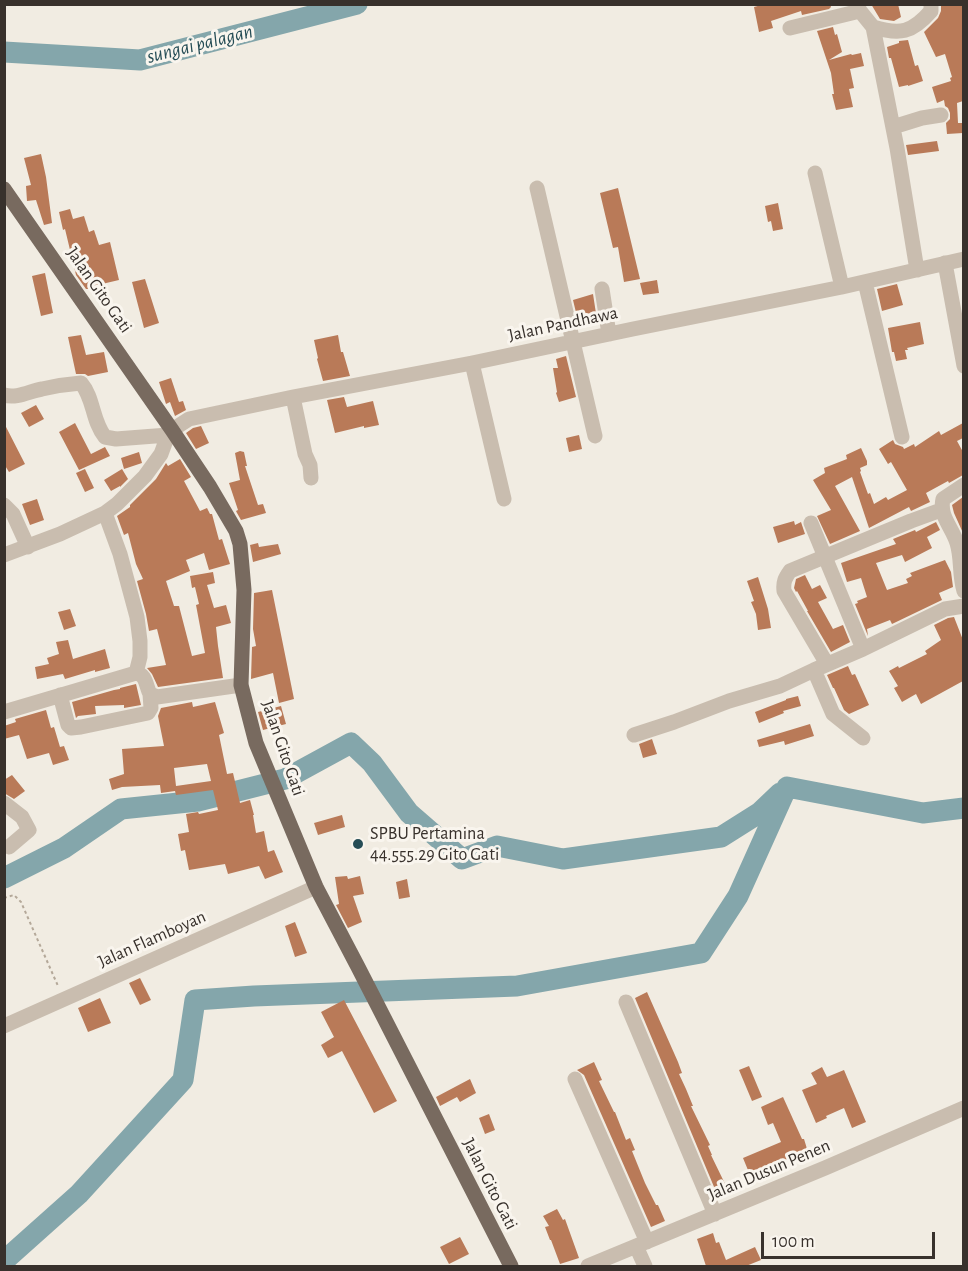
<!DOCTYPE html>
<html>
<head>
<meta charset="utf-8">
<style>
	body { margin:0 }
	#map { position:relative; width:968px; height:1271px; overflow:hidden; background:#f1ece2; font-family:"Alegreya Sans",sans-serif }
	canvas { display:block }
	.frame { position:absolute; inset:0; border:6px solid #38312c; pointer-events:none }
	.scale { position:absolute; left:761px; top:1232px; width:174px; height:27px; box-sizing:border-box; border:3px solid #38312c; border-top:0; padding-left:8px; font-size:18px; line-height:21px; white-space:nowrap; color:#38312c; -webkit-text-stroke:4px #f9f5ee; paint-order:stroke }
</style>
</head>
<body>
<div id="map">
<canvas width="968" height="1271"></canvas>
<div class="frame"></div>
<div class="scale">100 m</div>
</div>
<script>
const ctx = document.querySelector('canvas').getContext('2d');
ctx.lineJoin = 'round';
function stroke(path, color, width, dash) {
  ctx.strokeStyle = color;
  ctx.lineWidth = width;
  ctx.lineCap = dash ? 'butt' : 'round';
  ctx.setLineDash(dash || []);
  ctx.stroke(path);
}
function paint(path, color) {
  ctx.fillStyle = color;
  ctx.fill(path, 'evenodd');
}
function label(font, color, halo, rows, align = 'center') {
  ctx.font = font + ' "Alegreya Sans",sans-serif';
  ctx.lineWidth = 6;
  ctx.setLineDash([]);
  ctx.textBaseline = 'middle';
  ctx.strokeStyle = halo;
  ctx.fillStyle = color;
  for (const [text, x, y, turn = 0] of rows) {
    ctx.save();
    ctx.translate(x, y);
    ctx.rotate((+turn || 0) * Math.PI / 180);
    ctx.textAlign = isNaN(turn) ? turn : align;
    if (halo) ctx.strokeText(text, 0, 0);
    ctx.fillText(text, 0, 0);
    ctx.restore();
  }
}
stroke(new Path2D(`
	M4,52l136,8 217,-56
	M4,878l60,-30 57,-39 77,-8 87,-22 66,-36 21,20 37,50 53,46 35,-13 66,13 158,-22 38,-24 21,-20
	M4,1261l75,-67 104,-114 12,-80 59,-4 263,-10 184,-33 37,-57 49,-109 136,26 41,-5`), '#84a6ab', 21);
paint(new Path2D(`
	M765,4h65l1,3 -2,2 -27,6 -1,-4 -30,10 2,7 -14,4 -5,-25z
	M871,4h27l3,13 -7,4 -14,-2z
	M941,4h22v97l-6,2 1,20h5v10l-16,1 -1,-11 4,-4v-6l-2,-5 -3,-2 -1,-6 -7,3 -5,-16 19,-6 -1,-3 2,-1 -7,-23 -9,3 -12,-25 14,-14 3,-7z
	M833,27l2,8 2,-1 5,18 -13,8 22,-6 1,1 9,-2 3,13 -14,3 4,19 -5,1 4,18 -17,3 -4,-16h2l-3,-21 -14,-42z
	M908,40l7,26 3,-1 5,16 -15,5v-1l-9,2 -8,-29h-2l-2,-11 12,-4v-2z
	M937,141l2,10 -31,4 -2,-10z
	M41,154l5,23 6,46 -8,2 -8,-25 -9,1 -1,-15 5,-1 -7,-27z
	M618,188l22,91 -16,3 -6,-35 -5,1 -13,-55z
	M778,203l5,26 -10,2 -2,-10 -3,1 -3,-16z
	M70,209l3,10 11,-3 5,16 5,-2 5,15 11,-3 9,38 -17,4 1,4 -13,3 -1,-2h-3l-10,-14 -11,-46 -2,1 -4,-18z
	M45,273l8,40 -12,3 -9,-40z
	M145,279l14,44 -15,5 -12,-46z
	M657,280l2,13 -16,2 -3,-12z
	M897,284l6,21 -21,6 -5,-22z
	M593,294l4,26 -18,5 -6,-25z
	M920,322l4,22 -17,4 1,2h-3l2,9 -11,2 -2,-9h-2l-4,-24z
	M81,335l5,20 18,-3 4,20 -20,4 -3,-2h-9l-8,-37z
	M338,335l3,17h2l7,24 -27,5 -6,-22 1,-1 -4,-18z
	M566,356l10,41 -17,5 -3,-9 1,-1 -4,-24h5l-2,-9z
	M171,378l8,24 4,-1 3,9 -11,6 -5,-14 -4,2 -7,-22z
	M344,397l3,10 26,-6 6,24 -15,3v-2l-29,7 -8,-33z
	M36,405l8,14 -15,8 -8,-14z
	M4,423l21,41 -16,8 -5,-8z
	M75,423l16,31 14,-7 5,9 -31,14 -20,-38z
	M963,423v15l-6,3 6,11v23l-14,8 -1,-2 -22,12 4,9 -19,9 -2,-4 -40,21 -17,-51 -17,9 25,45 -30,13 -13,-28 14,-6 -18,-30 12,-7 -1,-5 23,-9 -1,-4 15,-7 6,13v4l-7,3 1,3 -1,1 8,22 2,-1 4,11 12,-7 2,3 19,-10 -16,-28 -3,2 -9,-15 14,-9 2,4 8,3 1,2 10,-5 1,3 24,-16 2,4z
	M201,426l8,17 -13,6 -10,-16 7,-5z
	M579,435l3,14 -13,3 -3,-14z
	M240,451l4,1 3,14h-2l13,39 5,-1 3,9 -25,7 -4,-7 -1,-2 2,-1 -9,-27 11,-3 -5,-27z
	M139,452l3,11 -18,6 -3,-11z
	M180,459l11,18 -7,4 16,30 7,-3 3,6h2l7,26 3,-1 8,25 -21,6 -5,-17 -18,7 4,11 -24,10 8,25h5l13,50 13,-3 -9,-48 3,-1 -4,-17 -3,1 -2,-12 23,-4 2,11 -8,2 7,23 12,-3 5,18 -15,4 2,19 5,32 -65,9 -6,-13 -5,-6 19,-3 -9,-36 -8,2 -3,-17 -9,-33 6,-2 -7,-15 -8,-31 -4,2 -7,-19 13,-9v-2l26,-26 10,-16 2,3z
	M85,469l9,19 -9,4 -9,-19z
	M122,469l6,10 -8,8v-1l-9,5 -7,-11z
	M963,497v36l-9,-20 -2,-8z
	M37,499l7,21 -14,5 -8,-21z
	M794,521l1,4 6,-3 4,12 -27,9 -5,-16z
	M936,522l4,8 -13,7 5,11 -27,14 -3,-7 -26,8 11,27 21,-7 -2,-4 6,-3 -2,-3 35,-13 6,12 2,15 -14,6 3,7 -50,24 -2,-4 -23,9 1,7 -13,-32 3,-1 -1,-2 10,-4 -6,-19 -14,4 -6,-19 55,-19 -3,-5 22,-9 1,2z
	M258,543l1,4 19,-3 3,10 -28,8 -3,-17z
	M805,575l7,14 8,-4 7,13 -9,4 15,27 10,-4 7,17 -19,10 -24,-41h1l-11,-20 -1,1 -2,-4 2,-9z
	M758,577l10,32 3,19 -13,2 -2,-16 -5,-12 3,-1 -7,-20z
	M272,590l22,109 -15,4 -6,-30 -22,6 1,-32 4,-1 -3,-17 1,-36z
	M70,609l6,17 -12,4 -6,-18z
	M954,617l9,23v41l-42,23 -5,-10 -14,8 -8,-14 4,-2 -9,-15 9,-5 1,2 28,-14 -2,-3 16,-11 -7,-15 14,-7z
	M68,640l5,19 32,-10 5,19 -15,4v-2l-30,9 -2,-5 -26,5 -2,-12 14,-3 -2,-6 12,-4 -3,-12z
	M848,666l4,9 3,-1 14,31 -20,9 -5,-4 -10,-22h-1l-6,-13z
	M136,684l5,21 -17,3v-3l-29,1 1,8 -18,2 -2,2 -4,-16 42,-12 6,-1v-1z
	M798,696l3,10 -18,5 1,2 -25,10 -4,-11 31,-12v-1z
	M192,702l1,5 22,-5 9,31 -5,2 8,39 6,-1 7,30 10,-3 4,15h-1l3,18 8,-2 4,21 6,-2 9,22 -18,7 -6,-13 -31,8 -3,-10 -36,6 -4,-20 -4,1 -3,-17 11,-2 -3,-18 12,-2 1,2 19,-4 -5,-20 -37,5 -1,-4 -14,2 -1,-8 -38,2 -10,3 -3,-11 15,-5 -2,-25 42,-3 -6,-30 3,-8zM207,764l4,17 -35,5 -2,-18z
	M281,706l5,18 -23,6 -5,-18z
	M46,710l5,18 3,-1 6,20 4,-1 5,14 -16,5 -4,-12 -22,6 -8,-24 -15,4v-13l12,-4 -1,-3z
	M810,724l4,12 -29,9 -1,-4 -25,6 -2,-7z
	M652,739l5,15 -14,4 -4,-14z
	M12,775l13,16 -11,8 -10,-6v-13z
	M342,815l3,12 -27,8 -4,-12z
	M347,876l1,3 12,-3 4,18 -11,2 9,26 -14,6 -12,-23 3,-1 -4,-27z
	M407,879l3,18 -11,2 -3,-17z
	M295,922l12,31 -12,4 -10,-31z
	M140,978l11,22 -11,5 -11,-22z
	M647,992l31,70 4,11 -3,1 7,15 7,17h-2l19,39 -2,1 4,9h-1l17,35 -11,4 -82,-196z
	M100,998l11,25 -23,9 -10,-24z
	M344,1000l53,101 -23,12 -32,-62 -14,7 -7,-13 13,-8 -13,-25z
	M594,1062l8,18 -3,1 15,31h1l11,28 4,-2 5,12 -3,1 13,32 11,22h2l7,16 -14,6 -67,-152 -7,-5z
	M749,1066l13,31 -10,4 -13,-31z
	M822,1067l5,10 17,-7 22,52 -14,6 -8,-20 -18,8 1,2 -11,5 -14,-33 15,-6 -6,-11z
	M470,1079l6,14 -16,9 -3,-5 -17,9 -4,-9z
	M783,1097l19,42h2l4,13 -35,12 1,1 -24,10 -7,-17 38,-16 -8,-19 -5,2 -7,-18z
	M489,1114l6,16 -10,4 -6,-16z
	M557,1209l6,11 2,-1 14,39 -19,6 -9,-24h-1l-5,-13 4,-1 -6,-10z
	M713,1233l3,10 3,-1 7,18 29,-13 6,13 -15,6h-40l-9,-27z
	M460,1237l9,17 -20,10 -9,-17z`), '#b97a58');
stroke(new Path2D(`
	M4,898l10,-3 7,7 37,84`), '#b4a899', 2, [3, 3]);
stroke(new Path2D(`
	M857,4l3,7 13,16 24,121 20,122
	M873,27c27,8 39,6 58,-16v-7
	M790,28l70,-17
	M893,127l29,-9 19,-3
	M815,173l27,114
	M537,188l58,248
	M945,263l19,103
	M865,282l37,155
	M602,289l7,45
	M472,363l32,136
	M4,395c13,4 26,-4 38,-6 13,-3 26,-5 39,-6 13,15 11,38 24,54l11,2 52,-4
	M293,397l12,57 5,11 1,13
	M964,485l-21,14c-4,17 9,28 14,44 5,16 2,32 7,48
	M4,505l9,9 15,33
	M105,513l15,41 17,63 3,24v16l-4,16
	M811,523l52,126
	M4,555l56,-21 45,-21 12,-9 28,-28 16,-22 7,-19 4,-5 17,-11 104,-22 179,-34 161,-34 209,-42 122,-28
	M827,664l-43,-73c-1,-9 1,-13 6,-20l121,-50 30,-11
	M814,670l19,44 30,24
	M60,695l8,30 3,3 10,-1 67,-14 3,-5 -1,-14
	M4,712l132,-39c10,1 10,13 14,21l7,3 84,-12
	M634,735l40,-13 55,-21 51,-15 34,-16 49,-21 82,-40 19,-3
	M4,803l18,14 7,13 -20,17
	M626,1002l89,212
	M4,1026l312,-139
	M575,1079l72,163
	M636,1246l9,20
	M588,1266l237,-98 139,-60`), '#c9bdaf', 15);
stroke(new Path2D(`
	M4,189l168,241 38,57 26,44 4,13 4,46 -3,95 15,58 60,144 42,80 153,299`), '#786a5f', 15);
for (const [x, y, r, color] of [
	[358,844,6,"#264d56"]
]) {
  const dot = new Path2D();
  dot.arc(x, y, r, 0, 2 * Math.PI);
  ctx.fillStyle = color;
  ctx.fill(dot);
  stroke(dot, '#f9f5ee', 2);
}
label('18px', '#38312c', '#f9f5ee', [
	["Jalan Gito Gati",99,290,55],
	["Jalan Pandhawa",563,324,-12],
	["Jalan Gito Gati",283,748,71],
	["Jalan Flamboyan",152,939,-24],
	["Jalan Dusun Penen",769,1170,-23],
	["Jalan Gito Gati",490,1184,63]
]);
label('18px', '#38312c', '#f9f5ee', [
	["SPBU Pertamina",370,834],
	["44.555.29 Gito Gati",370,855]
], 'left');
label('italic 20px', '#264d56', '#f9f5ee', [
	["sungai palagan",200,44,-14]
]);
</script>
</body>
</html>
